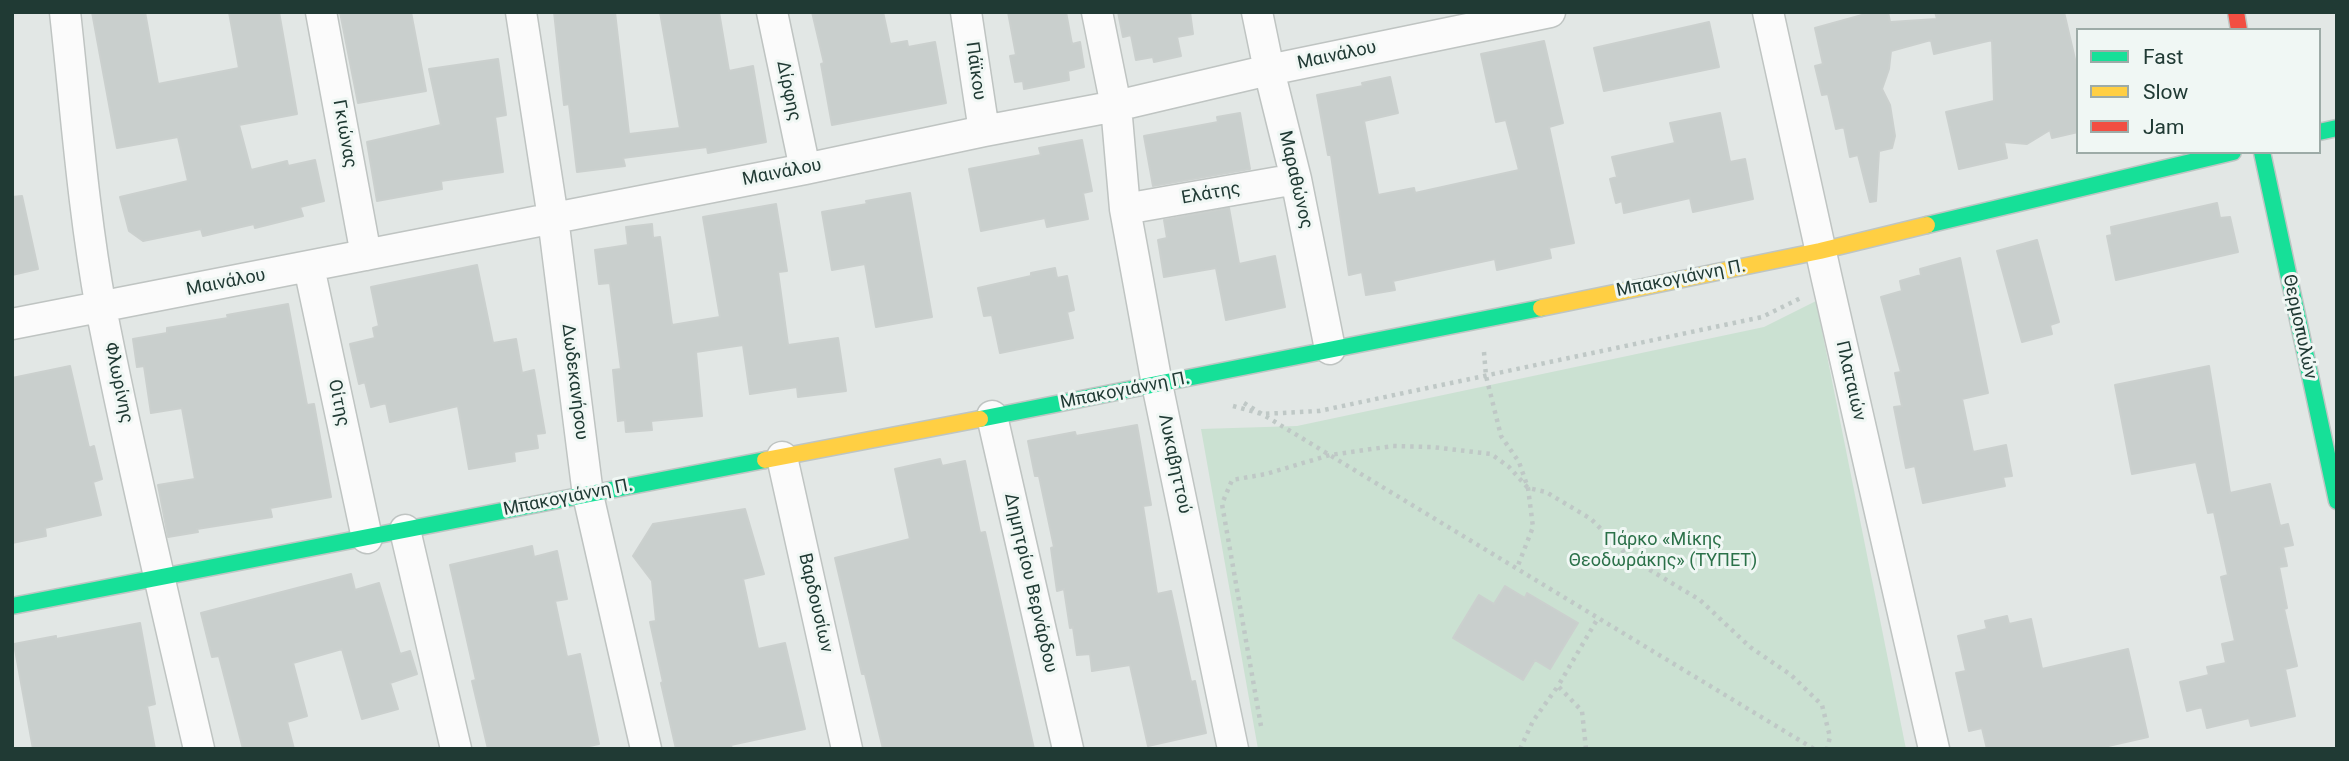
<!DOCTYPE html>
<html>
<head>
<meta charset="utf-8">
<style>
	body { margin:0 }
	#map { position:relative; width:2349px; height:761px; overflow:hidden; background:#e2e7e5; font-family:Roboto,sans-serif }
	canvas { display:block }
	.frame { position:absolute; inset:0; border:14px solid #203a34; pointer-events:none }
	.legend { position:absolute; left:2076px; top:28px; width:245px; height:126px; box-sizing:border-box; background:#f0f7f4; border:2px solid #9daba7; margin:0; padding:9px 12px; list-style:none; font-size:21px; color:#203a34 }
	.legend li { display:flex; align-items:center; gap:14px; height:35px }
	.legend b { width:35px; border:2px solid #9daba7 }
</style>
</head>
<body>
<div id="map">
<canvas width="2349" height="761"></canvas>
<div class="frame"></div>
<ul class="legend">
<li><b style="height:9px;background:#16e098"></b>Fast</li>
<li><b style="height:9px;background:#ffcf43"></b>Slow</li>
<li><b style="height:9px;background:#f24e42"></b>Jam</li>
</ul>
</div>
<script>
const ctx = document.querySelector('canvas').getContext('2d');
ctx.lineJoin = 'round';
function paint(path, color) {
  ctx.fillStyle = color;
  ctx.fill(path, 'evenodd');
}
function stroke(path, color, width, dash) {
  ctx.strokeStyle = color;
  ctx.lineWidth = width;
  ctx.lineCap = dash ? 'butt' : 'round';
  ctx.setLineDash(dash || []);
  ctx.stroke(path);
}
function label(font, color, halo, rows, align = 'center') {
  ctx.font = font + ' Roboto,sans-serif';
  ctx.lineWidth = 6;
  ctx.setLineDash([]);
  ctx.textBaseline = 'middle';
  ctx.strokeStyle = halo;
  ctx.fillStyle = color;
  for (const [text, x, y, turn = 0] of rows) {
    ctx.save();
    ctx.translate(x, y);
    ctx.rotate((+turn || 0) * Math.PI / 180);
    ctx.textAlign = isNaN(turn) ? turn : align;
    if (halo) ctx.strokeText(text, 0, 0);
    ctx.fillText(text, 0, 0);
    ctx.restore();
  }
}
paint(new Path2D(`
	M1816,301l90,448h-648l-57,-320 96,-3 467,-99z`), '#cbe1d2');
const building = new Path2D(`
	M92,12h53l13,72 81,-16 -10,-56h50l18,102 -58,11 12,45 36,-9 1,5 27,-6 9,41 -24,6 3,9 -48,12 -1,-4 -51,12 -2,-7 -58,12 -14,-10 -9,-34 68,-16 -10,-44 -61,11z
	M340,12h71l15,79 -68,12z
	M554,12h61l14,122 51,-6 -20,-116h59l10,59 24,-5 13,76 -58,11 -1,-6 -84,11 2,8 -48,6 -8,-68 -5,1z
	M812,12h71l7,32 17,-3 1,6 27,-5 11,61 -114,22 -11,-61 3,-1z
	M1008,12h58l6,32 8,-2 4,25 -16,4 1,9 -45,9 -1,-8 -8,1 -5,-26 6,-1z
	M1118,12h72l3,22 -16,3 4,19 -27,6 -1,-5 -17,3 -5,-25 -8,2z
	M1873,12h15l2,10 47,-3 -2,-7h129l14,60v60l-26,6 -2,-8 -23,14 -23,-2 3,16 -48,11 -13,-57 48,-11 -2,-61 -58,14 -3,-14 -40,11 -2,18 -7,20 8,16 5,31 -3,12 -13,3 -3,50 -6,1 -12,-47 -8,2 -6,-30 -8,2 -8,-35 -6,1 -7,-29 8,-2 -8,-36z
	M1709,22l10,45 -115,24 -10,-43z
	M1544,41l19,82 -14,4 25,116 -25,5 2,10 -54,12 -2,-11 -102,22 2,9 -29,5 -4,-23 -13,3 -18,-120h-3l-11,-60 46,-9 -1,-3 28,-6 8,36 -34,8 14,74 36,-7 1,5 104,-23 -13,-50 -10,2 -15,-68z
	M498,59l8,56 -11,2 8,55 -62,9 1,8 -65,12 -10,-59 74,-17 -12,-56z
	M1240,113l10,56 -97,17 -9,-50 74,-14 -1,-5z
	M1720,113l10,49 15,-3 8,40 -60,13 -3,-14 -66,15 -2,-12 -6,2 -6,-24 7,-2 -5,-20 63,-14 -5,-20z
	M1082,140l10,51 -9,2 5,26 -41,8 -2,-9 -64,13 -12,-62 72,-14 -2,-7z
	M910,193l22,124 -56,10 -11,-63 -33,6 -10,-58 45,-8 -1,-3z
	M22,196l16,73 -26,6v-78z
	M2217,203l3,15 10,-1 8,35 -122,28 -9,-44 5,-1 -1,-8z
	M776,204l11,67 -9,1 10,73 50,-7 8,53 -48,6 -1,-10 -47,7 -7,-49 -47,7 6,64 -51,5 1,9 -26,2 -1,-12 -7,1 -5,-51 8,-1 -11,-86 -11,1 -4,-34 33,-5 -2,-18 26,-3 1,14 7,-1 12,88 48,-8 -17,-100z
	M1229,208l10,56 36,-8 10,51 -59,13 -10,-52 -52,9 -6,-37 9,-2 -3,-18z
	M2037,240l22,82 -9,3 2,9 -30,8 -25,-91z
	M1960,258l28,135 -26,6 11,53 33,-7 6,31 -9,1 2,9 -82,17 -8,-37 -9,2 -12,-61 8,-1 -7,-33 6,-1 -20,-75 21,-6 -2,-10 21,-6 -1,-6z
	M477,265l16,78 23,-4 6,34 12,-3 11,63 -9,1 2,14 -24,4 1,9 -46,8 -11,-63 -68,16 -4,-19 -15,4 -6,-25 -6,2 -9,-40 25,-6 -2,-10 6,-2 -8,-39z
	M1055,268l2,10 10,-2 7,34 -7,2 6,26 -73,15 -8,-38 -8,1 -6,-28 53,-12v-3z
	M288,304l19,101 7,-1 17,93 -61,11 2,9 -75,12 1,3 -30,5 -10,-52 37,-6 -13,-71 -31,5 -7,-47 -7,1 -4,-28 34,-6v-5l61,-10 -1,-3z
	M70,366l19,82 5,-2 8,33 -9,3 8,33 -56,13 1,8 -34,7v-165z
	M2209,366l21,127 40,-9 10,42 8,-2 5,21 -10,2 4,19 -8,1 8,41 -3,1 13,57 -12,3 10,47 -44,10 -2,-8 -42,10 -5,-21 -15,4 -7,-29 29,-7 -2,-8 19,-4 -4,-19 13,-3 -14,-64 7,-2 -14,-63 -6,1 -12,-51 -64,12 -17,-89z
	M1137,425l14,80 -8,1 14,88 14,-3 20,91 4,-1 11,52 -58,13 -18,-81 -38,6 -2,-17 -13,1 -4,-28 -3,1 -6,-39 -7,2 -6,-43 3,-1 -15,-71h-4l-7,-35 47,-9 1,4z
	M940,459l2,7 23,-5 15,72 5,-1 49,217h-151l-18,-75h-3l-27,-116 75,-19 -15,-70z
	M745,509l19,65 -21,5 15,70 27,-6 20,86 -74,16 1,4h-56l-15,-66 2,-1 -13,-60 6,-1 -4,-40 -19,-25 20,-32z
	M532,546l2,11 23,-6 10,48 -12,2 12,56 13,-3 19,90 -24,5h-87l-16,-68 4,-1 -26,-115z
	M351,574l4,16 24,-7 21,71 10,-3 7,23 -27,9 8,26 -36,10 -20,-70 -49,14 14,53 -20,6 7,27h-51l-24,-93 -7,1 -11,-44z
	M1505,586l20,12 2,-5 51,30 -28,46 -15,-9 -12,20 -70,-42 26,-43 15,9z
	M2007,616l2,8 22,-5 11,50 86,-20 20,88 -53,12h-108l-5,-21 -13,3 -13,-58 10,-2 -8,-35 29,-7 -2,-8z
	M140,623l15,81 -8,2 8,43h-122l-19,-105 42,-8v3z`);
paint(building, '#c9cfcd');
stroke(building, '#cbd0ce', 2);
const street = new Path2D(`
	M65,12c11,99 18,198 36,296 29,147 64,294 98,441
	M321,12l45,243
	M521,12l32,206 35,277 58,254
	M772,12l33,157
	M966,12l18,119
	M1097,12l19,94 9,103 32,175 76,365
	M1257,12l12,58 27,109 34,170
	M1768,12l58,263 108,474
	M1125,209l171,-30
	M309,267l58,271
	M12,324l793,-155 179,-38 132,-25 153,-36 281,-58
	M992,416l76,333
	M782,457l65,292
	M405,530l51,219`);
const fast = new Path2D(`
	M2319,132l18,-4
	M2262,152l75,349
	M1927,225l306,-73
	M980,419l561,-111
	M12,606l753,-146`);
const slow = new Path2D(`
	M1541,308l279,-57 107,-26
	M765,460l215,-41`);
const jam = new Path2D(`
	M2236,12l3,18`);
stroke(street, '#bfc4c2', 33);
stroke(fast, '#bec5c3', 19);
stroke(slow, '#bec5c3', 19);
stroke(jam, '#bec5c3', 19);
stroke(new Path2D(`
	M1484,352l2,24 15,60 18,26 9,26 5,39 -16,41
	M1244,403l570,346
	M1233,406l29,8 57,-3 443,-94 41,-20
	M1261,726l-39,-222 10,-24 34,-6 64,-19 63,-9 39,1 59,7 18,13 19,21 18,4 45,27 39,39 70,42 50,47 41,28 31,30 8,32 -3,12
	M1520,749l13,-28 25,-35
	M1586,749l-4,-38 -24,-25 40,-68`), '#bfc8c6', 4.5, [3.5, 5]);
stroke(street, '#fbfbfb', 30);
stroke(fast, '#16e098', 16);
stroke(slow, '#ffcf43', 16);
stroke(jam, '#f24e42', 16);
label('18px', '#203a34', '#f0f7f4', [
	["Μαινάλου",1337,56,-12],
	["Πάϊκου",975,71,82],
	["Δίρφης",788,91,78],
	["Γκιώνας",344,134,80],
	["Μαινάλου",782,173,-11],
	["Μαραθώνος",1295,180,77],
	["Ελάτης",1211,194,-10],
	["Μπακογιάννη Π.",1681,279,-11],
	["Μαινάλου",226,283,-11],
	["Θερμοπυλών",2299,327,78],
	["Πλαταιών",1850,381,77],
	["Δωδεκανήσου",574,382,83],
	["Φλωρίνης",118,383,78],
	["Μπακογιάννη Π.",1125,391,-11],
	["Οίτης",338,403,78],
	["Λυκαβηττού",1174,464,78],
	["Μπακογιάννη Π.",568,498,-11],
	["Δημητρίου Βερνάρδου",1030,583,77],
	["Βαρδουσίων",815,603,77]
]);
label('18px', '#2b7149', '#f0f7f4', [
	["Πάρκο «Μίκης",1663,540],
	["Θεοδωράκης» (ΤΥΠΕΤ)",1663,561]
]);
</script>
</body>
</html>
